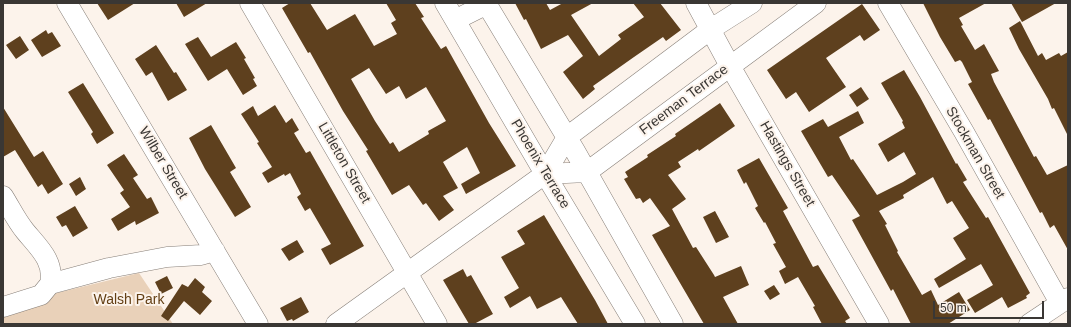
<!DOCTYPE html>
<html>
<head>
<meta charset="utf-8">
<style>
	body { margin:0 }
	#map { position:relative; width:1071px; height:327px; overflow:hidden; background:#fcf3eb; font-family:Arial,sans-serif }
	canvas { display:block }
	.frame { position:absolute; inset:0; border:4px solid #3a3734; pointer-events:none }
	.scale { position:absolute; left:933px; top:301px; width:111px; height:18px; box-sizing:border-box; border:2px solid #3a3734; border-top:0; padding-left:5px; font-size:12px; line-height:14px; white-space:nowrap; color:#3a3734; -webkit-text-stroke:3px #fcf3eb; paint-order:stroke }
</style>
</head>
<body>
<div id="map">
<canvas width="1071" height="327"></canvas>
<div class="frame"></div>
<div class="scale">50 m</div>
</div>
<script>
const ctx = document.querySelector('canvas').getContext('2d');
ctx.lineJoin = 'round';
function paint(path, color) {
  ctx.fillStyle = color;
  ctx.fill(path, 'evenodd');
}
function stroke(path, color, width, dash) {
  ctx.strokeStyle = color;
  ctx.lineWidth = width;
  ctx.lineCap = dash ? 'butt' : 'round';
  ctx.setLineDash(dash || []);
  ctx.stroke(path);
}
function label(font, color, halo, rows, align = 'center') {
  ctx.font = font + ' Arial,sans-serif';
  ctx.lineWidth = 4;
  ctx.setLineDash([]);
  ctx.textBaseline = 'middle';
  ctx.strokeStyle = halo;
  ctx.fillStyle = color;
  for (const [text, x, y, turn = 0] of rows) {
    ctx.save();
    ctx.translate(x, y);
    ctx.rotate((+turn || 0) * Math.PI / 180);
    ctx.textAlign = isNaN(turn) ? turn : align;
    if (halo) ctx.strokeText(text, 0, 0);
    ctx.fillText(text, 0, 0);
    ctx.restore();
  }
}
paint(new Path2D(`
	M139,273l34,51h-170v-18z`), '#e9d1b9');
paint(new Path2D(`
	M97,3h38l-27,17z
	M176,3h31l-23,14z
	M290,3h20l17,27 28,-16 19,32 23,-12 -6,-11 5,-3 -10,-17h29l9,14 -3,1 20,31 5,-3 43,77 27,43 -50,28 -5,-10 19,-11 -13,-26 -24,15 15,26 -15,8 11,14 -15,11 -13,-18 -3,2 -14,-20 -17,10 -26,-44 2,-1 -25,-39 -33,-59 -2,1 -26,-45zM369,68l17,26 13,-8 7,13 20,-12 20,34 -18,10 1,3 -30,18 -6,-10 -3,2 -15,-23 -24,-42z
	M515,3h31l4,7 13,-7h30l-22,12 28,41 22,-17 -3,-4 26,-18 -11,-14h27l21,27 -15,11 -3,-4 -29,20 -41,29 2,3 -12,10 -20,-27 20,-16 -15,-21 -27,14 -15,-30 -2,1z
	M923,3h63l-27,15 4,7 -2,1 14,24 9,-6 15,27 -8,3 3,8 40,75 2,-1 11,19 21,-10v85l-14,-25 -4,3 -8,-16 -2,1 -50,-94 -2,1 -20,-36 4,-2 -10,-20 -2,-2 -5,2 -15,-25z
	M1011,3h45l-34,19z
	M862,4l18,26 -16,11 -4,-6 -34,23 20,29 -37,25 -13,-20 -10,7 -19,-29z
	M1020,21l18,35 4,-3 4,7 13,-7 2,3 7,-4v84l-14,-28 -2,1 -4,-10 -29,-50 -10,-21z
	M46,30l2,4 4,-2 9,14 -19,11 -11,-17z
	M20,36l9,14 -13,9 -10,-14z
	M198,37l13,20 25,-15 10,16 -2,1 11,19 -2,1 4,7 -14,9 -16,-26 -19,12 -23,-37z
	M156,45l18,28 2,-1 11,18 -19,11 -16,-29 -6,4 -11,-17z
	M904,70l16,27 36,67 1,-1 10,17 -4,2 23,36 2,-1 42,76 -4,3 1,2 -19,10 -6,-11 -27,16 -8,-13 26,-15 -12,-21 -42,24 -5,-9 32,-20 -13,-21 16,-10 -17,-27 -5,3 -14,-27 -30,18 1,3 -25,13 8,13 -2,1 13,26 -1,1 25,43 9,-5 7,15 21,-13 11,18 -22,14h-37l-18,-35 -2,2 -39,-71 8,-4 -28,-41 -4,2 -27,-46 22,-12 5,8 30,-16 6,12 -25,14 12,23 2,-1 24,36 26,-13 13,-8 -12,-22 -16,10 -10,-18 27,-16 -3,-6 1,-1 -22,-38z
	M83,83l31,50 -17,11 -6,-10 2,-2 -25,-40z
	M861,87l8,12 -12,8 -8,-12z
	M720,103l15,23 -36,25 -1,-2 -20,13 3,5 -13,8 18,24 -14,10 21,39 3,-1 18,28 1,2 26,-11 8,19 -26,12 15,27h-34l-52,-89 18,-9 -20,-28 -7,5 -3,-5 -4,1 -12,-20 4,-2 -3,-5 23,-15 -1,-2 29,-19 -1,-2z
	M275,105l11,18 6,-5 7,12 -5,3 12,20 4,-2 54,95 -34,19 -9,-16 10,-5 -21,-36 -5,3 -8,-14 4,-3 -11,-21 -5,3 -1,-2 -16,9 -6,-10 10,-6 -15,-24 2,-1 -18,-28 12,-8 5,10z
	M3,107l31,50 9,-6 20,33 -15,10 -6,-10 -4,3 -23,-37 -12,7z
	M211,125l25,43 -6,4 21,35 -16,10 -30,-48 -16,-31z
	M124,154l14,21 -5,3 14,21 4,-2 8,16 -23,12 -1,-4 -17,10 -7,-12 19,-12 -10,-14 4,-3 -17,-25z
	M759,158l29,50 -5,3 30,56 5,-2 32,53 -5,3 2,3h-25l-9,-17 2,-1 -17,-29 -13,7 -6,-13 7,-4 -13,-23 3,-1 -11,-21 -1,1 -9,-15 3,-2 -12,-24 -2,2 -7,-14z
	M80,177l6,12 -10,7 -7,-12z
	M75,206l13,22 -15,9 -7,-12 -4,2 -6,-10z
	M715,211l14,26 -13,6 -13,-26z
	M544,215l51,85 13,24h-30l-17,-27 -24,12 -7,-13 -20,12 -6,-11 15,-9 -18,-31 24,-13 -8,-13z
	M297,240l7,12 -15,9 -8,-12z
	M463,269l4,8 4,-2 22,39 -19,10h-5l-26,-44z
	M167,276l6,12 -12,6 -6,-12z
	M195,278l10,9 -3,5 10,9 -12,14 -16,-14 -16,20 -7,-5 21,-32 6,3z
	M774,285l6,9 -10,6 -6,-9z
	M301,297l8,15 -16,9 -1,-2 -5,2 -7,-13z`), '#5e401e');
const minor = new Path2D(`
	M67,3l191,321
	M250,3l187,321
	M445,3l100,171 90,150
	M486,3l89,148 98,173
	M696,3l34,63 149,258
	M888,3l76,129 96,171
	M455,20l32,-16
	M545,174l42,-2 229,-169
	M3,196c7,11 13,24 22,35 13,16 30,30 25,53
	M3,307l38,-12 9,-11 59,-16 58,-11 34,-2 14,-4
	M336,324l209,-150 22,-37 144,-108 41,-26
	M1029,324l39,-26`);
stroke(minor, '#877f78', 21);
stroke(minor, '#fff', 20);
label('14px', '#3a3734', '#fcf3eb', [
	["Freeman Terrace",684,100,-37],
	["Stockman Street",975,153,60],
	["Wilber Street",163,163,59],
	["Littleton Street",344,163,60],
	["Phoenix Terrace",540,164,59],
	["Hastings Street",787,164,60]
]);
label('14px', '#633f14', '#fcf3eb', [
	["Walsh Park",129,300]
]);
</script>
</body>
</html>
